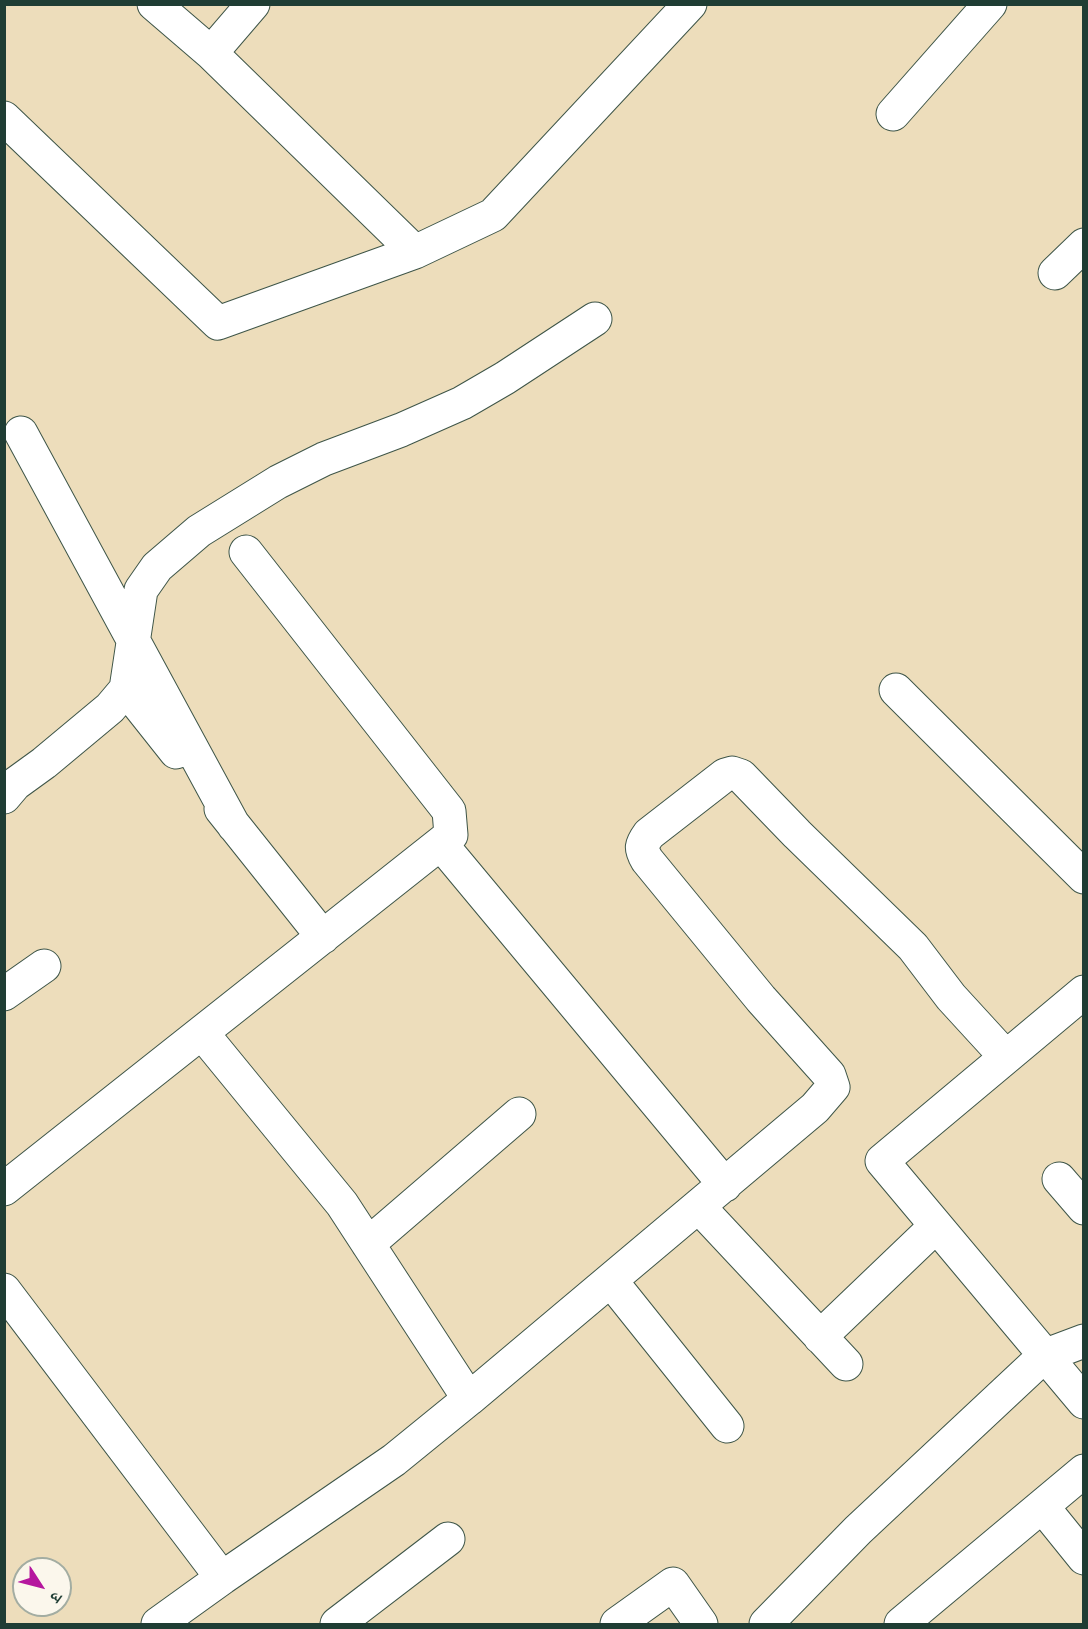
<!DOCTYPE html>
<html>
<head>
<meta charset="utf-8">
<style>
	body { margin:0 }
	#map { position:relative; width:1088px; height:1629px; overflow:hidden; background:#edddbb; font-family:"IM FELL English","Noto Serif Devanagari",serif }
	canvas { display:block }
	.frame { position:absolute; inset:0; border:6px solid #1f3d34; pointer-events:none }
	.north { position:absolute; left:12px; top:1557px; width:60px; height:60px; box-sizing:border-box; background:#fbf7ec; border:2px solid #a3ada2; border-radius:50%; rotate:126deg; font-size:16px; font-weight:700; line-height:24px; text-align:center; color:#1f3d34 }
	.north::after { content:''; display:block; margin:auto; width:21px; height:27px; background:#b5179e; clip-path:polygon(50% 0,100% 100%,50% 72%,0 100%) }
</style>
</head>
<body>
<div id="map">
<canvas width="1088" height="1629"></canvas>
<div class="frame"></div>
<div class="north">उ</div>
</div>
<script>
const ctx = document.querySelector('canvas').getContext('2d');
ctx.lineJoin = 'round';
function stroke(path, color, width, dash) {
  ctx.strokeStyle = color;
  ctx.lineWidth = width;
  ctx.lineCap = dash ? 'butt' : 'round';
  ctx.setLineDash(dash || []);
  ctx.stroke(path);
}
const minor = new Path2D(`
	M211,53l42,-49
	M893,114l97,-110
	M4,118l214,205 197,-71 -204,-199 -57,-49
	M415,252l78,-37 197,-211
	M1055,273l29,-28
	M21,433l213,393
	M126,689l50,63
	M896,690l188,187
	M4,797l11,-13 29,-21 66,-55 16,-19 15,-99 16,-23 42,-36 79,-49 46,-23 77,-29 61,-27 43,-25 90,-59
	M221,809l102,128
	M441,844l284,341
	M1084,992l-202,169 202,241
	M4,994l40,-28
	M202,1033l140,171 127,195 -75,61 -172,118
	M1059,1179l25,29
	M4,1189l447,-354 -2,-24 -203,-259
	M699,1207l147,157
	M368,1244l151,-130
	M611,1281l116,145
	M4,1290l218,288 -64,46
	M820,1337l116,-111
	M469,1399l346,-291 18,-21 -4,-12 -68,-76 -114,-139c-7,-12 -6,-15 2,-26l76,-59 7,-2 9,3 56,58 116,113 38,50 55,60
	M1042,1506l42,52
	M337,1624l111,-85
	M617,1624l56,-40 28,40
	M766,1624l92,-94 186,-174 40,-15
	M901,1624l183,-153`);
stroke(minor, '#3e5548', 35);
stroke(minor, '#fff', 33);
</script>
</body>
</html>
